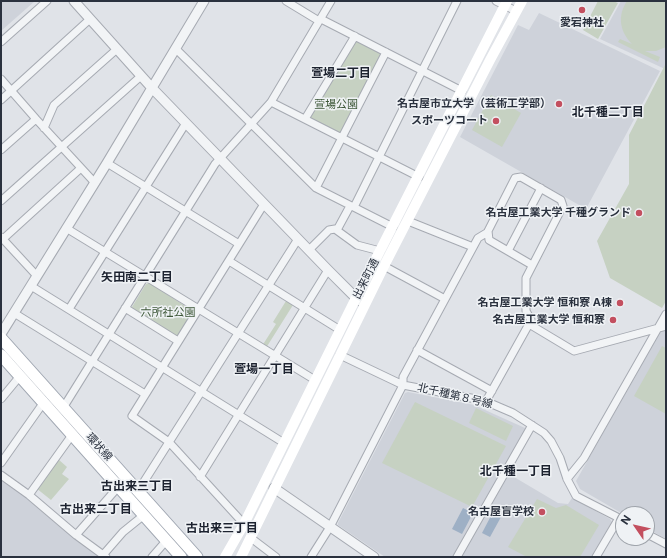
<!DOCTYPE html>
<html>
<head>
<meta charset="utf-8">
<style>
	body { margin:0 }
	#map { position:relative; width:667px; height:558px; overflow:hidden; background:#e0e3e8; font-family:Inter,sans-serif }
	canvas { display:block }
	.frame { position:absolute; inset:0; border:2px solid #2a313e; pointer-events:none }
	.north { position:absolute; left:615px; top:506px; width:40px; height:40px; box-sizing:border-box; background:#eff2f5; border:1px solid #a0a5ac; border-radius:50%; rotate:304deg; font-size:11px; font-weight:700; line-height:16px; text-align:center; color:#2a313e }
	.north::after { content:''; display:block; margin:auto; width:14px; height:18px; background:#c34f5f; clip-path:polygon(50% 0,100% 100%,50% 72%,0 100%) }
</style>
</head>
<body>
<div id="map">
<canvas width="667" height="558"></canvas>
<div class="frame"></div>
<div class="north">N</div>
</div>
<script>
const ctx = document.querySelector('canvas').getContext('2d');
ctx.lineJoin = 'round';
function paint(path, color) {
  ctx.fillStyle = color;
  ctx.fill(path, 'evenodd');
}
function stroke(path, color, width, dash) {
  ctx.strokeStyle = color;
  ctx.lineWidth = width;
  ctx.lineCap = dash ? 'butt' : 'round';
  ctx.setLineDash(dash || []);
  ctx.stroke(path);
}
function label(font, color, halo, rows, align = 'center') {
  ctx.font = font + ' Inter,"Noto Sans JP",sans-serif';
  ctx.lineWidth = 3;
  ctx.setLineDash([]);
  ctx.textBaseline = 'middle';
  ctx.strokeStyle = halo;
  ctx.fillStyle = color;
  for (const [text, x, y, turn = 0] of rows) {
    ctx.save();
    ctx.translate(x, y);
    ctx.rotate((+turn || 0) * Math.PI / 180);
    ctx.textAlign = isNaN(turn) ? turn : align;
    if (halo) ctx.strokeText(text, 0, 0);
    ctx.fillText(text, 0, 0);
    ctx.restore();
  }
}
paint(new Path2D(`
	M1,1h34l-34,30z
	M621,1h45v65l-1,3 -65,-30z
	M539,13l121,58 -74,138 -126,-72 58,-112 11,5z
	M666,329v210l-19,-11v-14h-24l-43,-25 -4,-8 85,-150z
	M408,392l66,13 51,23 2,3 -74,126h-68l-47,-32v-2l67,-130z
	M509,474l49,29 10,1 4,-6 38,21 2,3 -21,35h-130z
	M1,479l19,14 54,45 27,19h-100z`), '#ced2da');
paint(new Path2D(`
	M598,1h15l5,2 -20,36 -15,-9z
	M627,1h39v46l-10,4h-11l15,6 -2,5 -40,-20 2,-3 12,5c-12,-12 -15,-28 -5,-43z
	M357,40l24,12 1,2 -41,79 -2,1 -30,-15v-3l45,-74z
	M666,63v238l-4,7 -52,-30 -13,-37 32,-57v-49z
	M491,95l30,18 -19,34 -30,-17z
	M149,283l44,28 1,2 -15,23 -3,1 -44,-28v-2l14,-23z
	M286,301l7,4 -27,43 -4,-2 14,-22 -3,-2z
	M662,346l4,2v66l-32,-18z
	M415,402l91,44 -34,61 -90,-44z
	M476,408l37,18 -7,15 -37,-18z
	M58,459l9,8 -5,7 7,5 -18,21 -15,-12z
	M537,499l19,9 10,-3 33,20 -19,32h-53l-19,-10z`), '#c6d1c2');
paint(new Path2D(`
	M463,508l10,5 -11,21 -10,-5z
	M493,512l8,5 -11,20 -8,-4z`), '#9eb0c5');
const minor = new Path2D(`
	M286,1l33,20
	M496,1l20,10
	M321,19l141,72
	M1,42l46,-41
	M176,49l140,139 77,39
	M1,79l35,40 59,64
	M1,100l89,-81
	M271,102l148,75
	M305,119l50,-83
	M44,128l10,-23 63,-56
	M1,150l35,-31
	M107,163l132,81
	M316,188l70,-136
	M1,201l140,-125
	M354,207l103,-206
	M408,221l65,26
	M66,228l249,152
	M337,230l13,-24
	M1,237l36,39
	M3,239l78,-71
	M309,250l20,-20 6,-1 22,16 23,6
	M508,251l33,-63
	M229,261l111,69
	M532,265l-43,-25 -1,-9 27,-53 6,-1 40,23 2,6 -37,72v33l5,9 -2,4 45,27 92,-25
	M384,266l61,33
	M31,286l253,157
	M125,308l53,33
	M69,309l117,-186
	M14,313l131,81
	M417,350l75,41
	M340,355l63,30 73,14 9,4 7,1 21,9 31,20 7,8 9,17 7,21 9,17 47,24
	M1,399l19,-23
	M485,403l44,-79
	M63,408l152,-244 56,-62 60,-101
	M1,463l43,-61
	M1,475l28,20 47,40 30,22
	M200,477l128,-207
	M567,479l17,-21 82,-144
	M138,491l160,-252
	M29,495l43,-60
	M244,524l-75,-82 -37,-26 132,-212
	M647,534l19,10
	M76,535l43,-49
	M251,538l25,19
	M103,555l20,-23 21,-17
	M152,557l14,-16
	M311,557l19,-30 73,-142v-8l75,-139 10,-6
	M457,557l75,-132
	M596,557l23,-39`);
const tertiary = new Path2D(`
	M74,1l78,87 176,182 28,28 6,4
	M1,334l106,-171 97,-162
	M274,488l100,69`);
const primary = new Path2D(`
	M1,338l196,219
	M1,355l180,202`);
stroke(minor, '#a6aab2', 9);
stroke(tertiary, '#a6aab2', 11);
stroke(primary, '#a0a7b2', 13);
stroke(minor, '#f2f4f6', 7);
stroke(tertiary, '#f2f4f6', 9);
stroke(new Path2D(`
	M225,557l19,-33 112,-226 151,-297
	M241,557l143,-291 106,-206 32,-59`), '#fff', 10);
stroke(primary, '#fff', 11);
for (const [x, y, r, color] of [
	[582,10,4,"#c34f5f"],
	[559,104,4,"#c34f5f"],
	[496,121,4,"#c34f5f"],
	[639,213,4,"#c34f5f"],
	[620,303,4,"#c34f5f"],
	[613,320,4,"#c34f5f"],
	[542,512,4,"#c34f5f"]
]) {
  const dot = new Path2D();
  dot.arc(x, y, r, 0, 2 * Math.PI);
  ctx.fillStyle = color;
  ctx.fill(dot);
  stroke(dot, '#eff2f5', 1.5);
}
label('bold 11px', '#2a313e', '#eff2f5', [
	["愛宕神社",582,23,"center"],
	["名古屋市立大学（芸術工学部）",551,104],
	["スポーツコート",488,121],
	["名古屋工業大学 千種グランド",631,213],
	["名古屋工業大学 恒和寮 A棟",612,303],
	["名古屋工業大学 恒和寮",605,320],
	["名古屋盲学校",534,512]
], 'right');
label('11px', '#3e5839', '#eff2f5', [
	["萱場公園",336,105],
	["六所社公園",168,313]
]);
label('11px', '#2a313e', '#eff2f5', [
	["出来町通",366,279,-63],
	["北千種第８号線",455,396,13],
	["環状線",99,447,48]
]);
label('bold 12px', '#1c222f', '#eff2f5', [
	["萱場二丁目",341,73],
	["北千種二丁目",608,112],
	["矢田南二丁目",137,277],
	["萱場一丁目",264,369],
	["北千種一丁目",516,471],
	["古出来三丁目",137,486],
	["古出来二丁目",96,509],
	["古出来三丁目",222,528]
]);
</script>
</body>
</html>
